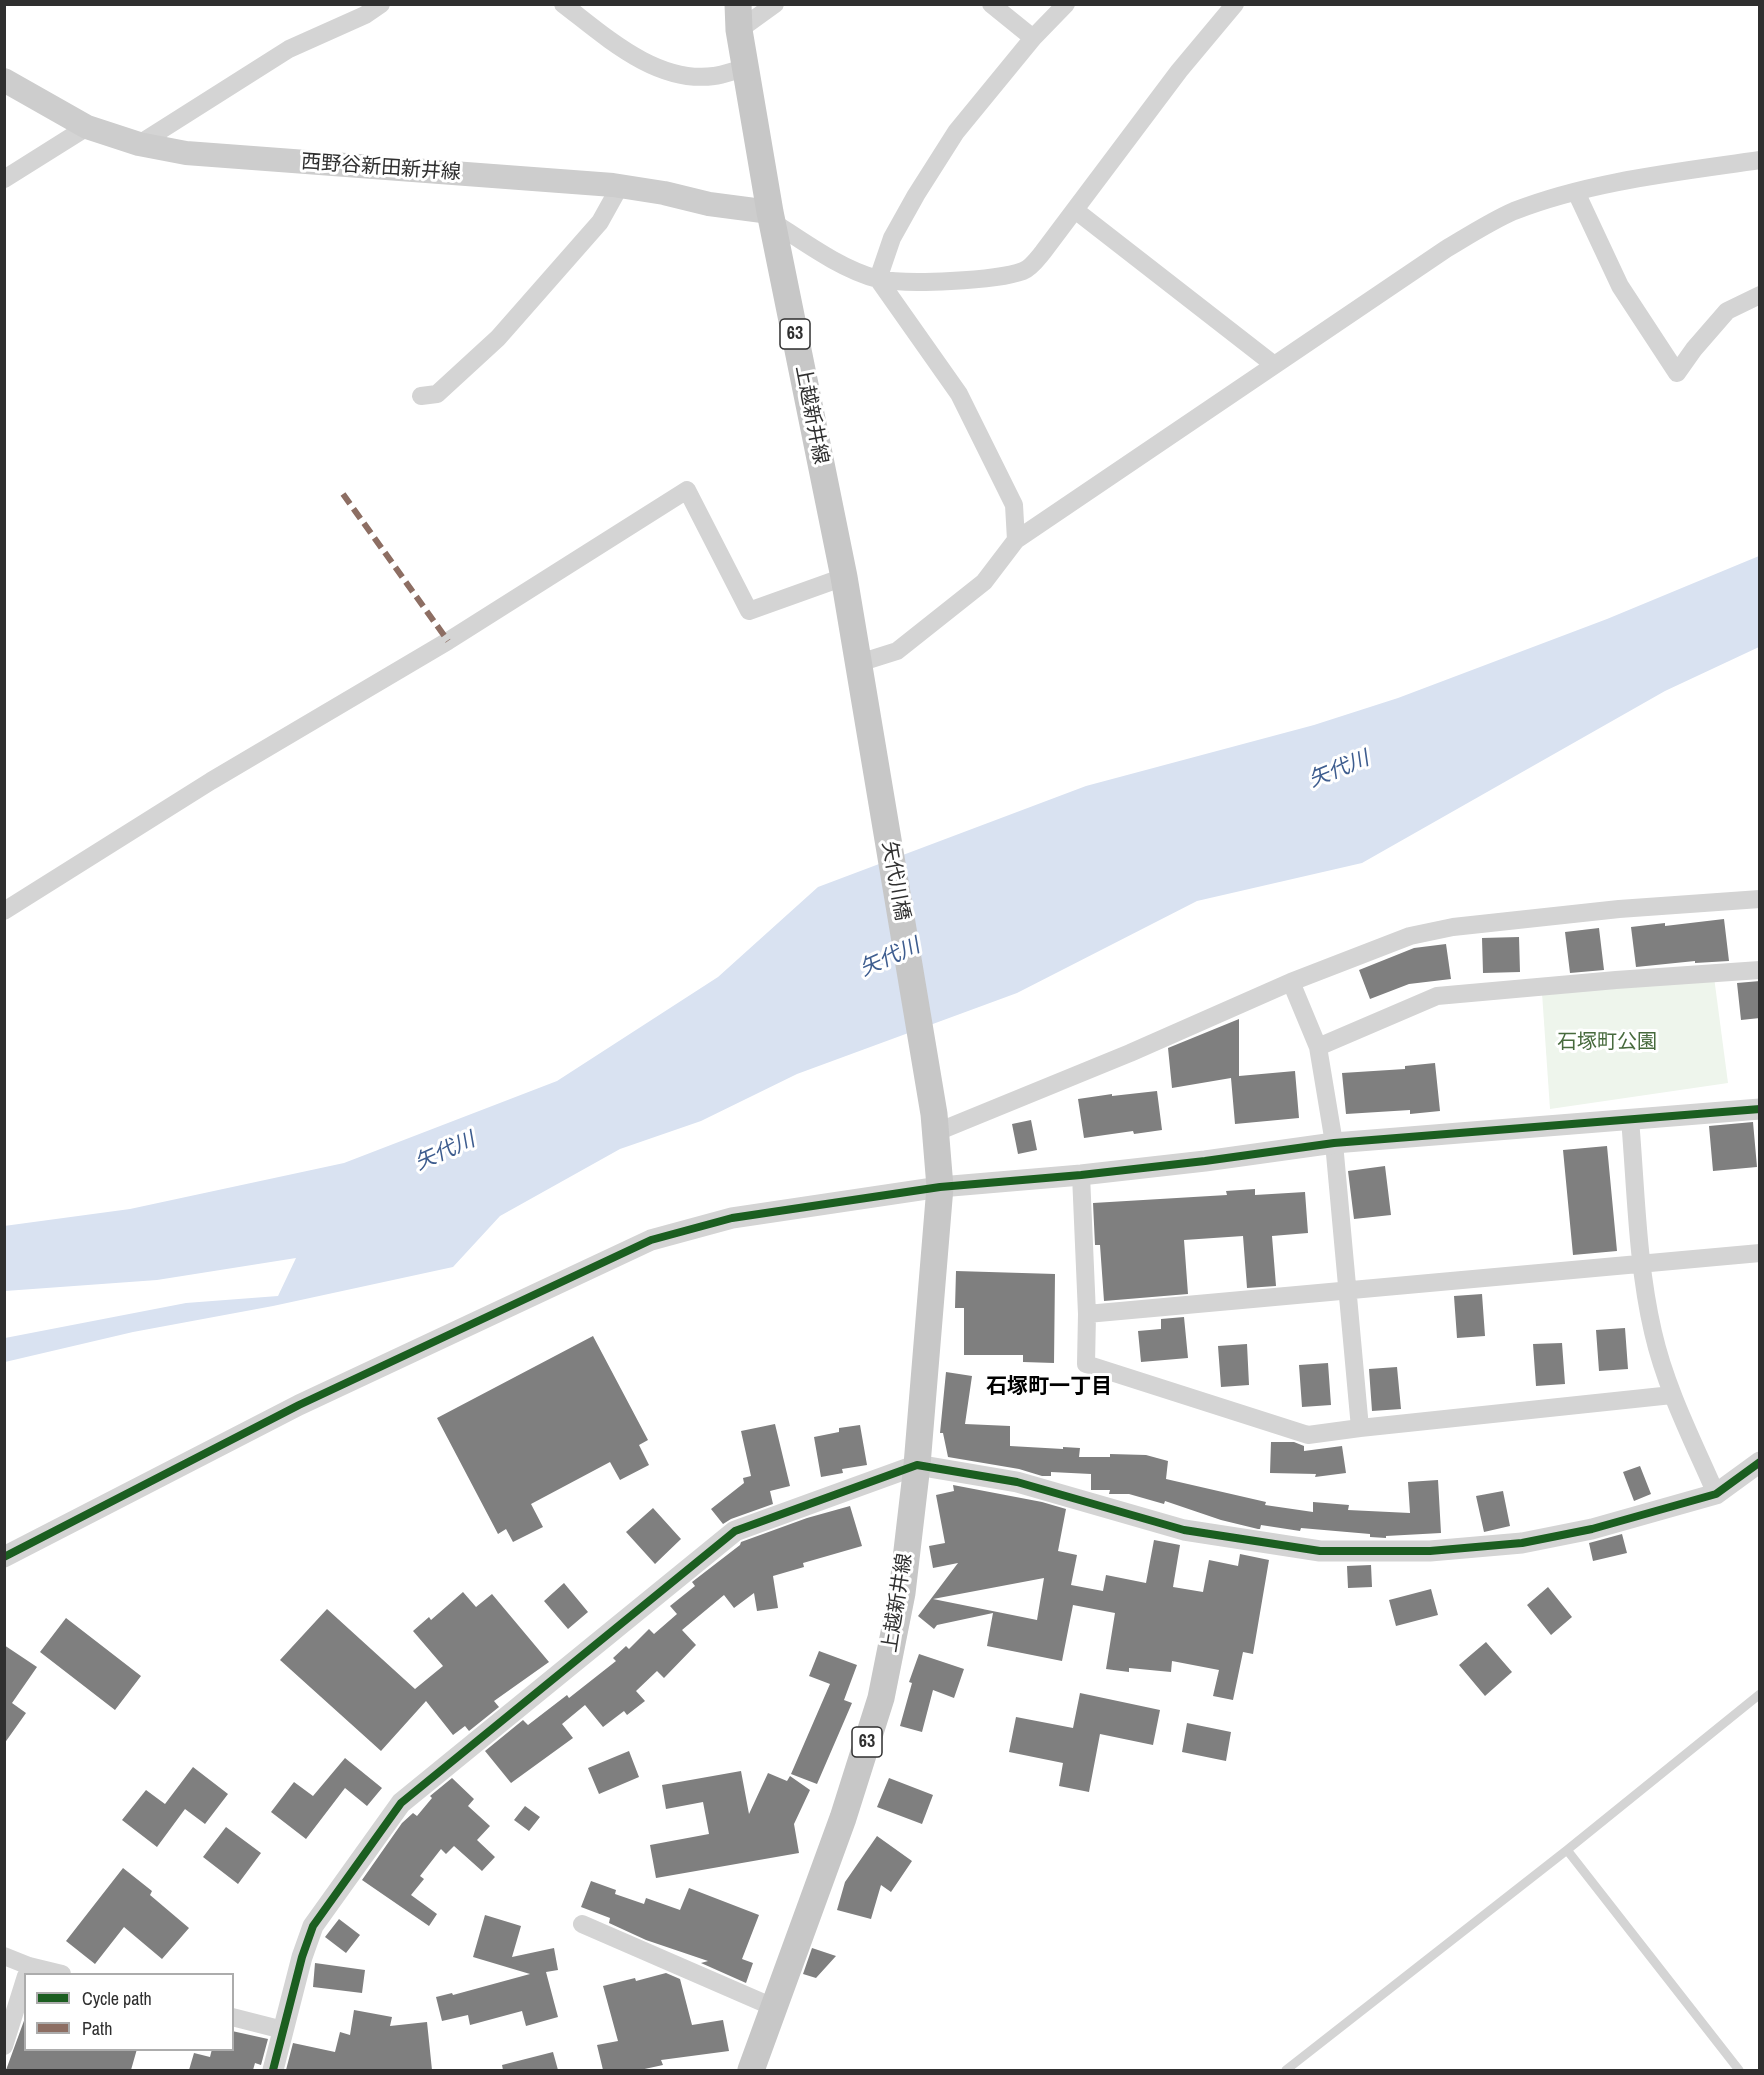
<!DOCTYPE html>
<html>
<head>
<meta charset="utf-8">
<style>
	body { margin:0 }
	#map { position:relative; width:1764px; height:2075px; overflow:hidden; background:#fff; font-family:"Archivo Narrow",sans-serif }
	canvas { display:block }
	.frame { position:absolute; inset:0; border:6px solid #2f2f2f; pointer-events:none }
	.legend { position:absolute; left:24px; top:1973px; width:210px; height:78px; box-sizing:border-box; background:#fff; border:2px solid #acacac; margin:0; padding:8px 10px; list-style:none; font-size:18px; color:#2f2f2f }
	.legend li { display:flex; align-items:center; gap:12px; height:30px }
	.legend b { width:30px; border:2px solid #acacac }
</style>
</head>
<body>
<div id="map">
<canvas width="1764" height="2075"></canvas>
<div class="frame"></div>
<ul class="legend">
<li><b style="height:8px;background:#1b5e20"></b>Cycle path</li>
<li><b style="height:8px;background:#8d6e63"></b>Path</li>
</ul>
</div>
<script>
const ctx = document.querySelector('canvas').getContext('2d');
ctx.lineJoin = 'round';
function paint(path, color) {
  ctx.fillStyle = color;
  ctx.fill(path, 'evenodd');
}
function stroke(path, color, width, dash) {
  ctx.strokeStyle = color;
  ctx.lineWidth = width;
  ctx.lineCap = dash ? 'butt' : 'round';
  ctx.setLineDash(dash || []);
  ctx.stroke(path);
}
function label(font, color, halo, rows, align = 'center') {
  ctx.font = font + ' "Archivo Narrow","Noto Sans JP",sans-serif';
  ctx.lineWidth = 6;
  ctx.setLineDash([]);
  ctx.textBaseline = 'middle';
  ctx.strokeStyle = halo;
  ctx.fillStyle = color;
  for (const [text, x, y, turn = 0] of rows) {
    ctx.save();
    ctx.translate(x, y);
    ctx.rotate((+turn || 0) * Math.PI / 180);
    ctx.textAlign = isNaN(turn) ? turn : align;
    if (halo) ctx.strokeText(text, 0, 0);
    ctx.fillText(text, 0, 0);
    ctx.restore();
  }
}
paint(new Path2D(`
	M1714,977l14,106 -178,26 -8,-116z`), '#eef5ec');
paint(new Path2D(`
	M1759,556v91l-94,44 -303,172 -165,38 -180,92 -220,81 -96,47 -81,28 -120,67 -47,51 -180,39 -140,26 -128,30v-24l181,-35 92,-7 18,-38 -139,22 -152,11 -1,-65 126,-17 214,-46 213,-82 161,-104 100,-90 268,-101 228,-61 84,-27 209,-79z`), '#d9e2f1');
paint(new Path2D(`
	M1724,919l5,42 -34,2v-2l-59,6 -5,-40 34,-4v3z
	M1599,928l5,42 -34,3 -5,-41z
	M1519,937l1,35 -37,1 -1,-35z
	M1446,944l5,35 -42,5 -39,15 -11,-29 55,-22z
	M1760,981v37l-19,2 -4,-37z
	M1239,1019v57l56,-5 4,47 -64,6 -4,-46 -59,10 -4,-40z
	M1435,1063l5,48 -30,3v-4l-64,4 -4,-41 63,-4v-3z
	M1157,1091l5,39 -28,4 -1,-3 -49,7 -6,-39 34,-5v2z
	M1031,1120l6,30 -19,4 -6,-30z
	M1753,1122l4,45 -44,4 -4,-45z
	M1607,1146l10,105 -44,4 -10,-105z
	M1385,1166l6,49 -37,4 -6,-48z
	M1255,1189v6l50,-3 3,41 -36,3 4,50 -29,2 -4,-52 -59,4 4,54 -84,7 -4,-56h-5l-2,-42 134,-8 -1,-4z
	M956,1271l99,3 -1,89 -31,-1v-7h-59v-47h-9z
	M1482,1294l3,42 -28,2 -3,-42z
	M1184,1317l4,41 -47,4 -3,-31 23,-2v-10z
	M1625,1328l3,41 -29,2 -3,-41z
	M593,1336l55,104 -9,5 10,20 -29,15 -10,-18 -79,42 12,23 -30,15 -7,-13 -8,5 -61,-116z
	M1562,1343l3,41 -29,2 -3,-42z
	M1247,1344l2,41 -28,2 -3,-41z
	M1328,1363l3,42 -29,2 -3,-42z
	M1397,1367l4,42 -29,2 -3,-42z
	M946,1372l26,4 -7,48 45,2v20l53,3v-2l17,1 -1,9h31v-3l36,1 22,6 -2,18 100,23 -1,3 48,7v-10l36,3 -1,5 62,3 -2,-31 30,-2 3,53 -55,3v2l-16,-1v-3l-69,-6 -1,3 -39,-6 -1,4h-2l-37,-9 -56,-19 -1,3 -35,-10h-20l1,-4h-19v-16l-40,-2v4h-9l-23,-7 -71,-12 -5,-24h-3z
	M775,1424l15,62 -20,5 3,13 -42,15 -8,5 -12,-15 33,-26 -1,-5 8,-2 -10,-45z
	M860,1425l7,40 -25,4 1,4 -22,4 -7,-40 25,-5v-4z
	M1271,1442h23l10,4v5l38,-5 4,27 -31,4 1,-3 -46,-1z
	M1640,1466l11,28 -17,7 -11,-29z
	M953,1485l89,17 24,7 -8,42 19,4 -6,30 32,6 3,-16 40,8 8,-43 26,5 -7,42 30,5 6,-32 29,6 2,-12 29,6 -16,94 -10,-2 -10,48 -20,-4 6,-26 -47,-9 -1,11 -42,-4v4l-23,-3 9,-56 -42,-8 -11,56 -75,-15 6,-33 -56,12 -3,4 -16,-13 40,-53 -25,5 -4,-22 16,-3 -9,-48 18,-4zM1044,1578l-7,42 -104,-21z
	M1503,1491l7,35 -26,6 -8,-36z
	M850,1506l12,40 -59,17 1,4 -31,9 5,32 -21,3 -3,-18 -20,15 -10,-13 -42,35 14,15 -32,33 -7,-7 -21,20 9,10 -18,14 -3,-4 -21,16 -18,-22 -23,19 11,14 -62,45 -26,-32 38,-31 5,5 39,-30 2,3 47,-37 -3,-3 13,-12 3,3 20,-20 5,5 23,-20 -7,-8 25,-20 -3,-4 48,-37 1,-3 66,-24z
	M653,1508l28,31 -26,25 -29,-32z
	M1622,1534l5,19 -34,8 -4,-18z
	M1371,1565l1,22 -24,1 -1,-22z
	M564,1583l24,29 -20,17 -24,-28z
	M1548,1587l24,30 -21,18 -24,-30z
	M1431,1589l7,26 -42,11 -7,-26z
	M463,1592l13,15 16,-13 57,68 -55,39 5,6 -30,24 -4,-5 -12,9 -27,-34 -45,50 -101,-91 47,-51 88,80 28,-23 -30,-35 16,-14 2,3z
	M66,1618l75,58 -26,34 -75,-58z
	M1486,1642l26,30 -27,24 -26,-31z
	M4,1645l33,22 -25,36 14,10 -22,31z
	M819,1651l38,14 -13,35 8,3 -35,81 -26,-10 39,-90 -21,-8z
	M919,1654l45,15 -10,29 -21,-8 -11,42 -22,-6 12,-43 -3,-1z
	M1080,1693l80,17 -7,35 -53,-11 -11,58 -30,-6 4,-23 -54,-11 7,-35 57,11z
	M1187,1723l44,9 -5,29 -44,-9z
	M629,1751l10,26 -40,17 -11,-26z
	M345,1758l37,30 -15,18 -22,-18 -39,51 -35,-27 23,-30 19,14z
	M193,1767l35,27 -23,30 -20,-15 -28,38 -35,-27 24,-30 19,14z
	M741,1771l8,43 19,-41 19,8 3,-5 20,14 -16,34 5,29 -143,25 -6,-33 59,-11 -6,-32 -37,7 -4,-24z
	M452,1778l22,21 -6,7 22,20 -13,14 18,17 -13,14 -28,-25 -8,8 -5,-5 -21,27 4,3 -13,16 26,19 -8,12 -67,-46 40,-57 11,-10 4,3 15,-18 -2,-2z
	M889,1778l44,17 -11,29 -45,-17z
	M525,1806l15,11 -11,14 -15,-11z
	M226,1827l35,26 -23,31 -35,-27z
	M877,1836l35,25 -21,31 -10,-7 -10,34 -34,-9 8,-28z
	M123,1868l29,23 -2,4 39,33 -27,31 -38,-32 -29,37 -29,-23z
	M591,1881l25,9 -1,4 29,10 2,-6 34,12 9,-22 70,27 -17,44 11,4 -7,20 -45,-20 7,-2 -62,-21 -37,-17 1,-5 -29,-11z
	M485,1915l36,11 -9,31 42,-9 4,22 -12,2 12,45 -32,9 -4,-15 -52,14 -2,-10 -26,6 -6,-24 16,-4 1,2 77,-21 -57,-17z
	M339,1919l21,16 -14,18 -21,-16z
	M812,1948l24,8 -20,22 -13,-4z
	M315,1963l50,7 -3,23 -49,-6z
	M666,1973l14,6 12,46 31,-5 6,31 -68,9 2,5 -23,5h-37l-6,-25 21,-4 -15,-55 32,-8 1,3z
	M354,2010l38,7 -2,9 37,-4 5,48h-146l7,-27 42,9 5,-20 10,3z
	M25,2018l1,31h111l-6,21h-125z
	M232,2031l36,8 -7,26 -6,-2 -2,7h-64l5,-17 16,4 2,-8h20z
	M553,2052l5,18h-55l-1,-5z`), '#7f7f7f');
stroke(new Path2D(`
	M1567,1850l172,220
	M1286,2070l281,-220 193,-156`), '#d4d4d4', 9);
stroke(new Path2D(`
	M563,4c42,32 93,80 151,72 10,-1 21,-6 31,-8
	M991,4l42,34
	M739,30l36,-26
	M139,144l150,-95 76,-34 16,-11
	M4,179l83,-52
	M1576,192l44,94 57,87 17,-24 33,-38 33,-16
	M1075,210l198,154
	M773,222c31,20 69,48 105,57 28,6 118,2 145,-8 8,-3 15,-13 20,-19l136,-181 56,-67
	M878,279l14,-41 24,-43 40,-63 77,-94 33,-34
	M878,279l81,115 55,111 2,35
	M421,396l16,-2 61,-56 102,-116 20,-36
	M859,663l38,-12 87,-69 32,-42 430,-291c22,-13 45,-28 68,-38 77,-30 164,-39 246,-51
	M4,911l207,-130 237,-140 239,-151 62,121 95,-34
	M1291,982l27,65 16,96 26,285
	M1318,1047l119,-51 179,-16 144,-10
	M1630,1119c6,71 7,144 23,213 13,57 40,109 63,162
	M937,1132l193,-79 161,-71 119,-46 43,-9 166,-18 141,-10
	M1081,1175l6,139 -1,50 222,71 52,-7 312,-33
	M1087,1314l673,-61
	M582,1924l191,83
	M4,1956l25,10 33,8
	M232,2017l51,13
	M4,2046l22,-70`), '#d4d4d4', 18);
stroke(new Path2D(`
	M4,1557l295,-152 352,-165 81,-22 208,-31 141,-12 124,-14 129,-18 426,-34
	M273,2070l29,-113 11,-31 88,-123 334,-272 182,-66 100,17 167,48 136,21h110l92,-8 70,-14 124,-35 44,-32`), '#d4d4d4', 21);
stroke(new Path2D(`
	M4,80l83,47 52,17 47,9 427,32 51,8 45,11 61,8`), '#cdcdcd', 24);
stroke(new Path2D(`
	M738,4l1,26 31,182 74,365 90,537 6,73 -23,278 -15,128 -21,105 -38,120 -92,252`), '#c7c7c7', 27);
stroke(new Path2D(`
	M343,494l105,147`), '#8d6e63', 6, [12, 6]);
stroke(new Path2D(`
	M4,1557l295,-152 352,-165 81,-22 208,-31 141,-12 124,-14 129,-18 426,-34
	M273,2070l29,-113 11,-31 88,-123 334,-272 182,-66 100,17 167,48 136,21h110l92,-8 70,-14 124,-35 44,-32`), '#1b5e20', 8);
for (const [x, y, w] of [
	[795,334,30],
	[867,1742,30]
]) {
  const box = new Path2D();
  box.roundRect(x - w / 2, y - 15, w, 30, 4.5);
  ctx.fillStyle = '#fff';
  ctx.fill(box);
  stroke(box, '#2f2f2f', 1.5);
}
label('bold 18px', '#2f2f2f', null, [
	["63",795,334],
	["63",867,1742]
]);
label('20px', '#2f2f2f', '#fff', [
	["西野谷新田新井線",381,168,4],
	["上越新井線",811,415,79],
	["矢代川橋",895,881,80],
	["上越新井線",898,1603,-81]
]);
label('20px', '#476a3d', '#fff', [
	["石塚町公園",1607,1043]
]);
label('italic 21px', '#3e5d8f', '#fff', [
	["矢代川",1339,770,-22],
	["矢代川",890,958,-24],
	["矢代川",445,1152,-24]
]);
label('bold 21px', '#000', '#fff', [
	["石塚町一丁目",1049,1387]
]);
</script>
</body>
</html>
